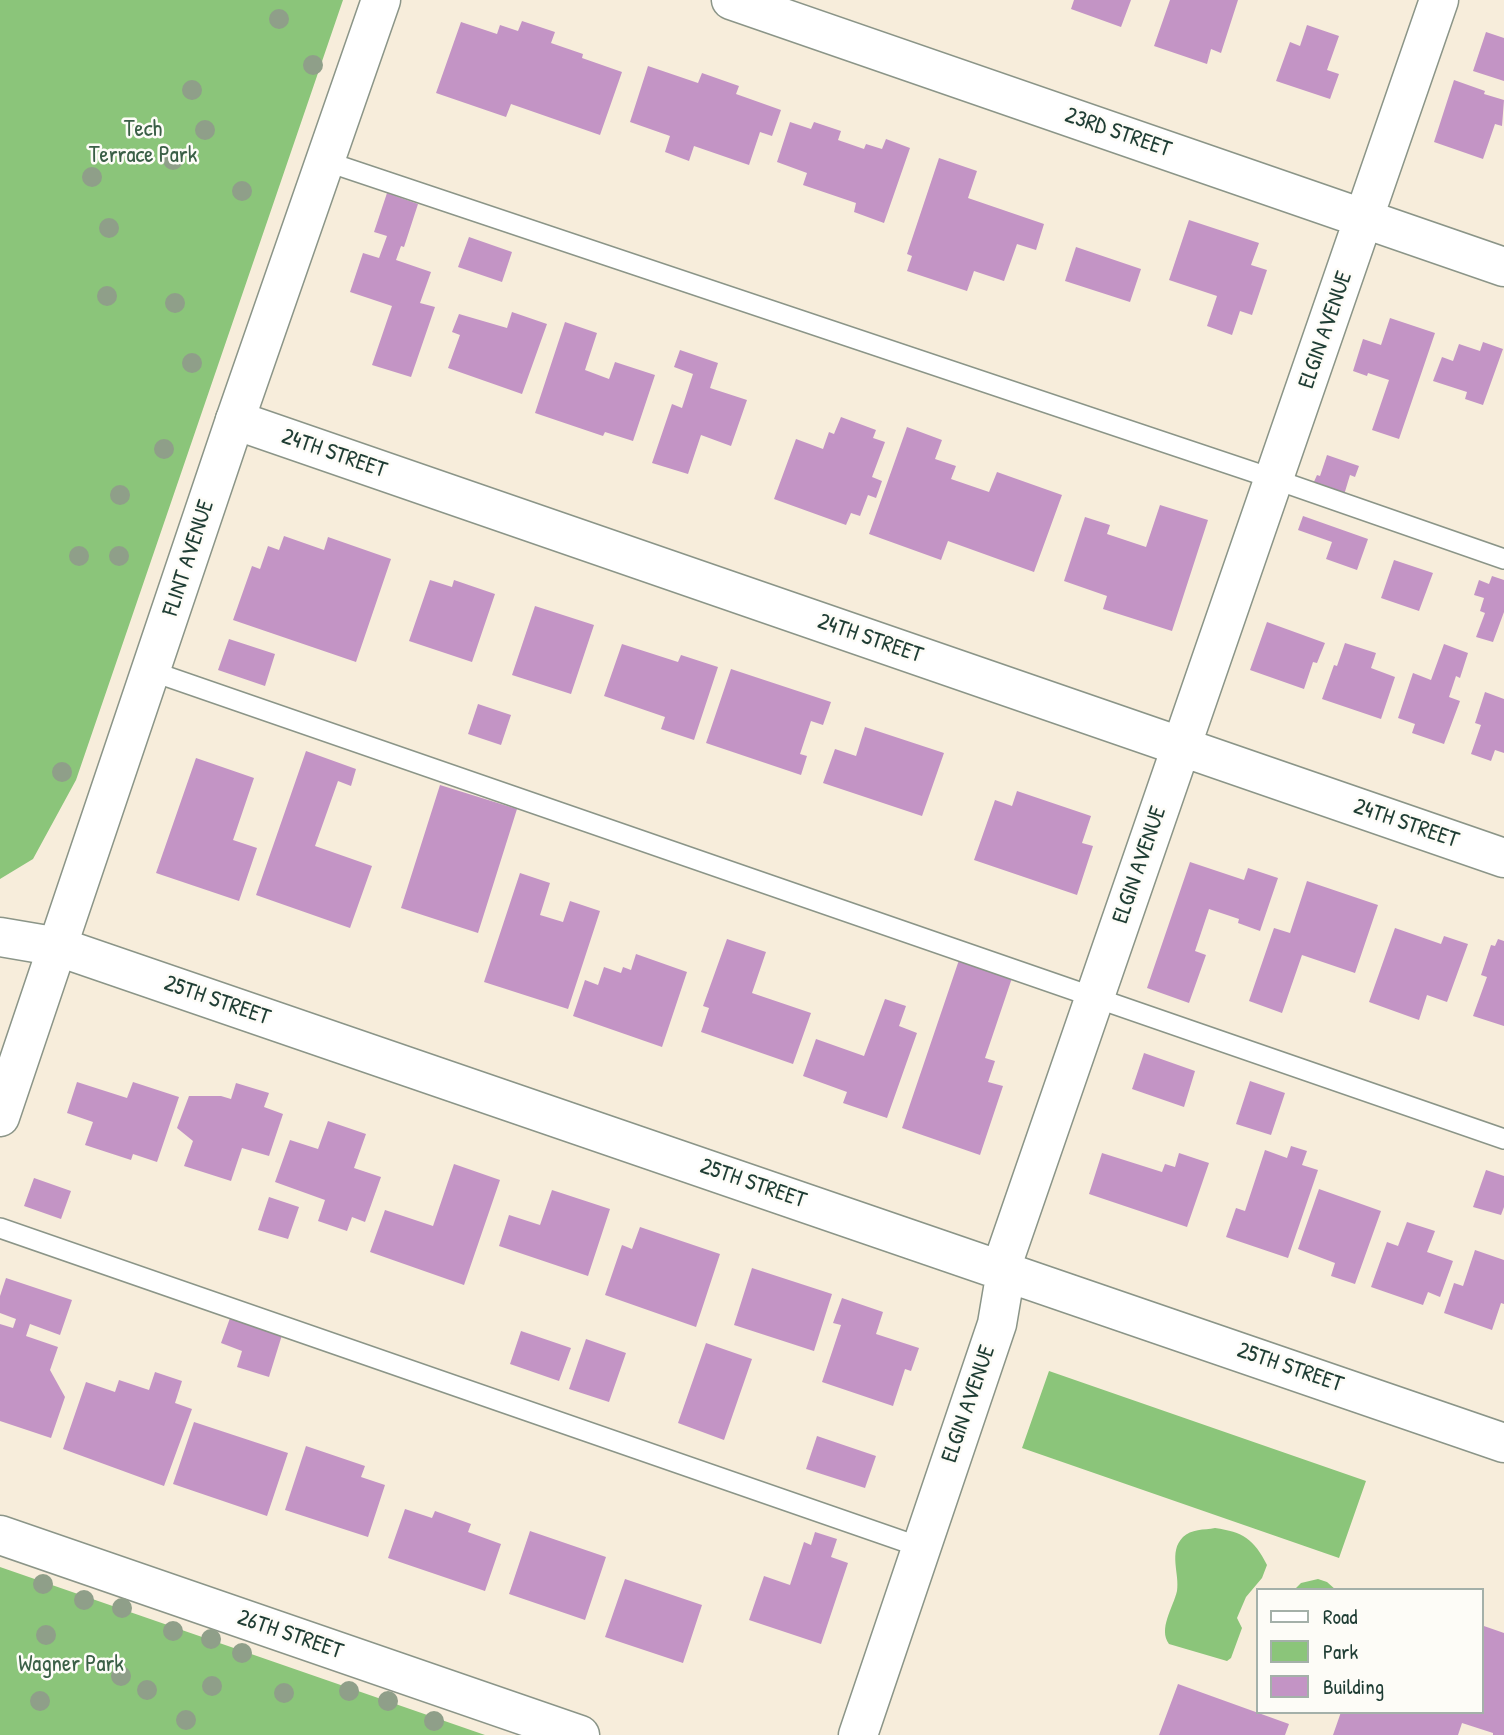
<!DOCTYPE html>
<html>
<head>
<meta charset="utf-8">
<style>
	body { margin:0 }
	#map { position:relative; width:1504px; height:1735px; overflow:hidden; background:#f7eddb; font-family:"Patrick Hand",sans-serif }
	canvas { display:block }
	.legend { position:absolute; left:1256px; top:1588px; width:228px; height:126px; box-sizing:border-box; background:#fdfcf7; border:2px solid #a4b0a9; margin:0; padding:9px 12px; list-style:none; font-size:21px; color:#1f3d34 }
	.legend li { display:flex; align-items:center; gap:14px; height:35px }
	.legend b { width:35px; border:2px solid #a4b0a9 }
</style>
</head>
<body>
<div id="map">
<canvas width="1504" height="1735"></canvas>
<ul class="legend">
<li><b style="height:9px;background:#fff"></b>Road</li>
<li><b style="height:19px;background:#8bc57a"></b>Park</li>
<li><b style="height:19px;background:#c394c5"></b>Building</li>
</ul>
</div>
<script>
const ctx = document.querySelector('canvas').getContext('2d');
ctx.lineJoin = 'round';
function paint(path, color) {
  ctx.fillStyle = color;
  ctx.fill(path, 'evenodd');
}
function stroke(path, color, width, dash) {
  ctx.strokeStyle = color;
  ctx.lineWidth = width;
  ctx.lineCap = dash ? 'butt' : 'round';
  ctx.setLineDash(dash || []);
  ctx.stroke(path);
}
function label(font, color, halo, rows, align = 'center') {
  ctx.font = font + ' "Patrick Hand",sans-serif';
  ctx.lineWidth = 5;
  ctx.setLineDash([]);
  ctx.textBaseline = 'middle';
  ctx.strokeStyle = halo;
  ctx.fillStyle = color;
  for (const [text, x, y, turn = 0] of rows) {
    ctx.save();
    ctx.translate(x, y);
    ctx.rotate((+turn || 0) * Math.PI / 180);
    ctx.textAlign = isNaN(turn) ? turn : align;
    if (halo) ctx.strokeText(text, 0, 0);
    ctx.fillText(text, 0, 0);
    ctx.restore();
  }
}
paint(new Path2D(`
	M0,0h343l-267,780 -43,79 -33,20z
	M1049,1371l317,110 -27,77 -317,-110z
	M1215,1528c28,4 39,11 52,37l-5,13 -16,19 -9,21 5,10 -11,30 -4,3 -58,-17c-11,-15 4,-36 8,-53 3,-17 -9,-39 6,-54 8,-8 21,-7 32,-9z
	M0,1567l485,168h-485z
	M1318,1579l9,3 9,8h-42l7,-7z`), '#8bc57a');
paint(new Path2D(`
	M1074,0h57l-10,27 -50,-18z
	M1170,0h68l-17,53 -10,-4 -4,15 -53,-18z
	M522,21l33,11 -4,11 32,11 -1,4 40,14 -22,63 -89,-31 -5,13 -70,-24 25,-71 36,12 3,-9 18,6z
	M1307,25l32,11 -12,34 12,4 -9,25 -54,-18 14,-39 10,4z
	M1486,32l18,6v43l-31,-10z
	M648,66l50,17 4,-10 37,13 -3,8 45,16 -9,26 -12,-4 -11,33 -55,-19 -5,15 -24,-9 5,-16 -40,-14z
	M1454,80l31,11 -1,3 20,6 -2,26 -7,-2 -12,35 -49,-17z
	M790,122l21,7 3,-7 27,9 -3,9 26,9 2,-5 16,5 4,-10 24,9 -26,75 -30,-11 2,-9 -53,-18 4,-12 -30,-11z
	M939,158l38,13 -9,27 76,26 -8,26 -19,-6 -13,37 -30,-10 -7,20 -60,-20 5,-15 -5,-2z
	M387,193l31,11 -14,43 -3,-1 -5,14 35,12 -11,31 15,4 -24,70 -39,-12 20,-59 -42,-14 13,-39 16,5 8,-22 -13,-4z
	M1189,220l70,23 -8,22 16,5 -15,45 -12,-4 -8,24 -25,-9 10,-30 -48,-16z
	M469,237l43,15 -10,30 -44,-15z
	M1076,247l65,22 -11,33 -65,-21z
	M512,312l35,12 -25,70 -74,-26 12,-33 -8,-3 7,-18 48,14z
	M1390,318l45,15 -36,106 -27,-9 17,-50 -21,-7 -1,3 -14,-5 10,-32 18,6z
	M565,322l32,11 -12,37 24,9 6,-17 40,13 -22,66 -28,-9 -2,4 -68,-23z
	M1483,342l20,7 -20,56 -18,-6 2,-7 -34,-11 9,-24 11,4 6,-17 21,7z
	M680,350l38,13 -8,25 37,12 -16,46 -30,-11 -13,39 -36,-11 20,-59 10,4 11,-34 -19,-7z
	M841,417l35,13 -3,8 12,4 -13,35 10,4 -6,17 -8,-3 -8,21 -9,-3 -5,12 -72,-26 22,-60 27,10 6,-17 5,2z
	M907,427l35,13 -7,19 21,7 -5,13 38,13 8,-20 65,23 -28,77 -86,-31 -7,19 -72,-26z
	M1327,455l32,11 -4,11 -5,-2 -6,20 -31,-11 4,-9 3,1z
	M1160,505l48,15 -36,111 -69,-22 4,-13 -43,-15 21,-64 25,8 -3,9 39,13z
	M1303,516l65,23 -11,31 -31,-11 6,-17 -34,-12z
	M284,536l40,14 4,-13 63,22 -35,103 -123,-42 19,-54 8,3 8,-23 11,4z
	M1394,560l39,13 -14,38 -38,-13z
	M1492,576l12,4v32l-11,30 -17,-5 9,-24 -5,-2 4,-13 -10,-3 5,-15 10,4z
	M430,580l22,7 2,-7 41,14 -23,68 -63,-21z
	M535,606l59,19 -23,69 -59,-19z
	M1267,622l58,21 -8,20 -4,-1 -9,27 -54,-19z
	M229,639l46,15 -10,32 -47,-16z
	M1345,643l31,10 -5,15 24,9 -14,42 -59,-20 12,-34 3,1z
	M622,644l56,18 3,-7 37,12 -24,73 -33,-11 4,-12 -61,-21z
	M1444,644l24,9 -8,25 -4,-2 -7,21 11,4 -16,43 -32,-11 3,-9 -17,-6 15,-45 18,7z
	M731,669l100,33 -8,23 -12,-4 -11,33 7,2 -6,19 -95,-32z
	M1485,692l19,7v54l-9,-3 -4,11 -20,-7 10,-29 -6,-2z
	M478,704l33,11 -10,30 -33,-11z
	M865,727l79,26 -22,63 -99,-33 12,-34 21,7z
	M306,751l50,18 -5,17 -13,-5 -23,65 57,20 -22,62 -94,-33z
	M196,758l58,20 -21,62 24,8 -18,53 -83,-28z
	M440,785l77,24 -39,124 -77,-25z
	M1017,791l74,25 -9,27 11,3 -16,49 -103,-35 21,-60 17,6z
	M1190,862l54,18 4,-12 30,10 -18,53 -22,-8 1,-4 -30,-10 -14,42 11,4 -17,48 -42,-15z
	M520,873l30,10 -10,32 23,7 7,-21 30,10 -32,98 -84,-27z
	M1307,881l71,24 -23,68 -53,-18 -20,58 -33,-12 25,-73 16,5z
	M1395,928l46,16 3,-8 24,8 -21,58 -20,-7 -8,25 -50,-18z
	M727,939l39,13 -14,41 59,20 -18,51 -92,-32 8,-24 -6,-2z
	M1498,939l6,2v85l-31,-10 14,-39 -6,-2 10,-30 4,1z
	M636,954l51,18 -25,75 -89,-31 12,-36 13,5 6,-18 17,6 2,-6 8,3z
	M959,960l53,18 -27,80 10,3 -7,21 15,4 -23,69 -78,-27z
	M885,999l21,7 -7,20 18,7 -30,85 -44,-15 4,-11 -44,-16 13,-37 48,17z
	M1144,1053l51,18 -11,36 -52,-18z
	M1250,1081l35,12 -14,42 -35,-11z
	M77,1082l50,16 6,-16 46,15 -22,65 -24,-8 -2,6 -46,-15 8,-23 -26,-9z
	M236,1083l33,10 -5,14 19,7 -14,42 -27,-8 -11,33 -47,-15 9,-25 -16,-13 12,-32h32l10,3z
	M328,1121l38,13 -12,34 27,9 -16,45 -13,-5 -5,14 -29,-10 7,-21 -50,-18 15,-42 28,9z
	M1291,1146l16,5 -5,14 16,5 -30,88 -62,-21 10,-29 9,3 20,-61 22,8z
	M1102,1153l60,19 3,-8 10,3 4,-14 30,10 -22,64 -98,-33z
	M454,1164l46,16 -36,105 -94,-33 15,-42 48,16z
	M1486,1170l18,6v31l-3,8 -28,-8z
	M34,1178l37,13 -10,28 -37,-13z
	M1319,1189l62,22 -26,73 -24,-8 4,-13 -37,-14z
	M552,1190l58,19 -22,67 -89,-30 10,-31 31,10z
	M269,1197l30,10 -11,32 -30,-9z
	M1407,1222l28,9 -8,21 26,9 -13,36 -12,-5 -5,13 -52,-18 16,-45 11,4z
	M640,1227l80,27 -24,73 -91,-32 17,-50 10,4z
	M1475,1250l29,10v44l-3,-1 -9,27 -48,-17 10,-30 9,3z
	M752,1268l80,26 -18,57 -80,-26z
	M6,1278l66,22 -12,35 -30,-11 -4,12 32,11 -8,23 15,27 -14,41 -51,-17v-97l13,4 3,-9 -16,-6v-17z
	M842,1298l41,14 -7,22 43,14 -8,23 -6,-2 -12,37 -71,-24 19,-57 -8,-2z
	M230,1318l52,17 -13,42 -32,-10 5,-16 -21,-8z
	M521,1331l50,17 -12,33 -49,-17z
	M586,1339l40,14 -17,49 -40,-13z
	M706,1343l46,16 -28,81 -46,-17z
	M155,1372l27,9 -7,22 17,6 -28,77 -101,-37 23,-67 29,10 4,-12 30,10z
	M194,1422l94,31 -21,63 -94,-32z
	M817,1436l59,20 -11,32 -59,-19z
	M306,1446l59,20 -4,11 24,8 -17,52 -83,-27z
	M405,1509l27,9 3,-7 36,13 -3,8 33,12 -16,47 -97,-33z
	M530,1531l76,26 -21,63 -76,-26z
	M815,1532l22,7 -6,18 17,6 -27,81 -72,-24 15,-44 26,9 14,-43 7,3z
	M625,1579l77,26 -19,58 -78,-26z
	M1481,1625l23,8v102h-11v-2l-31,-10 -4,12h-125l8,-23h140z
	M1178,1684l111,40 -4,11h-126z`), '#c394c5');
const lane = new Path2D(`
	M325,161l949,318 230,80
	M151,671l1353,468
	M0,1228l920,319`);
const street = new Path2D(`
	M731,0l773,267
	M235,420l1269,438
	M0,937l59,10 1445,496
	M858,1735l139,-411 9,-53 -1,-14 434,-1257`);
const secondary = new Path2D(`
	M0,1117l235,-697 146,-420
	M0,1535l580,200`);
stroke(lane, '#8b9588', 22);
stroke(street, '#8b9588', 41);
stroke(secondary, '#8b9588', 41);
stroke(lane, '#fff', 19);
stroke(street, '#fff', 38);
stroke(secondary, '#fff', 38);
ctx.fillStyle = '#8f9f89';
for (const [x, y] of [
	[279,19],
	[313,65],
	[192,90],
	[205,130],
	[173,160],
	[92,177],
	[242,191],
	[109,228],
	[107,296],
	[175,303],
	[192,363],
	[164,449],
	[120,495],
	[79,556],
	[119,556],
	[62,772],
	[43,1584],
	[84,1600],
	[122,1608],
	[173,1631],
	[46,1635],
	[211,1639],
	[242,1653],
	[121,1676],
	[212,1686],
	[147,1690],
	[349,1691],
	[284,1693],
	[40,1701],
	[388,1701],
	[186,1720],
	[434,1721]
]) {
  ctx.beginPath();
  ctx.arc(x, y, 10, 0, 2 * Math.PI);
  ctx.fill();
}
label('23px', '#3a5f46', '#fdfcf7', [
	["Tech",143,130],
	["Terrace Park",143,156],
	["Wagner Park",71,1665]
]);
label('23px', '#1f3d34', '#fdfcf7', [
	["23RD STREET",1118,133,19],
	["ELGIN AVENUE",1326,330,-71],
	["24TH STREET",334,454,19],
	["FLINT AVENUE",189,558,-72],
	["24TH STREET",870,639,19],
	["24TH STREET",1406,824,19],
	["ELGIN AVENUE",1140,865,-71],
	["25TH STREET",217,1001,19],
	["25TH STREET",753,1184,19],
	["25TH STREET",1290,1368,19],
	["ELGIN AVENUE",969,1404,-71],
	["26TH STREET",290,1635,19]
]);
</script>
</body>
</html>
